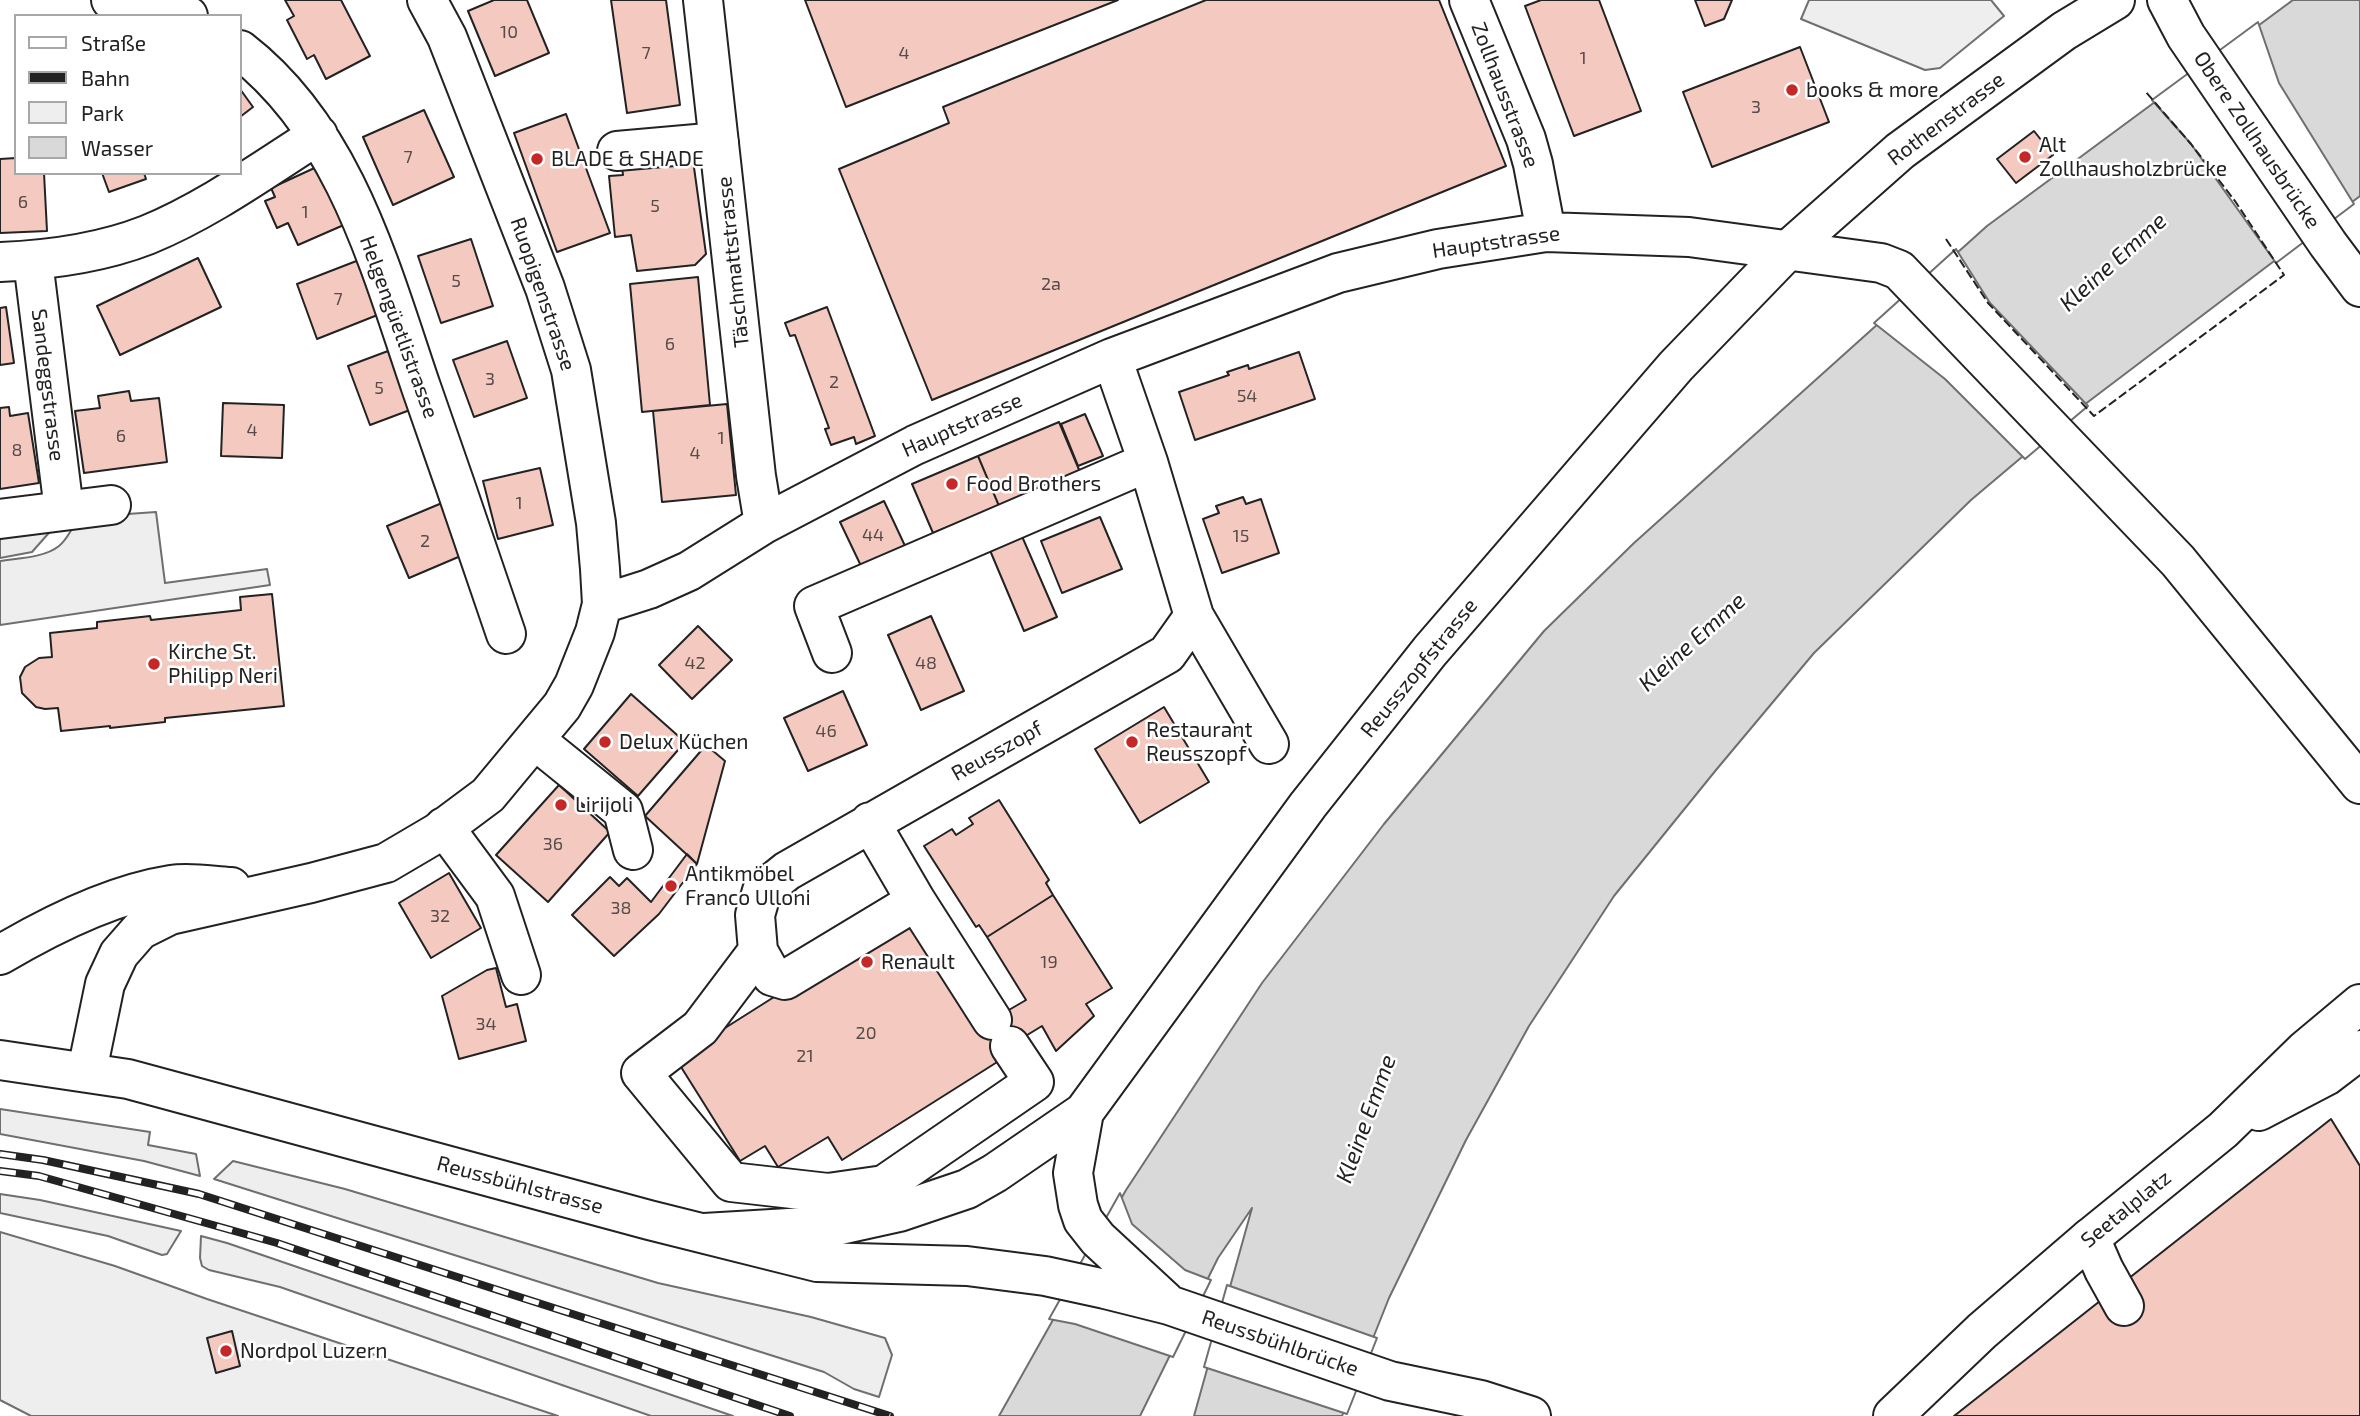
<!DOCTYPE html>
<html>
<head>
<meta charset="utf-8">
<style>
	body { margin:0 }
	#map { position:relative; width:2360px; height:1416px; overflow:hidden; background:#fff; font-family:"Exo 2",sans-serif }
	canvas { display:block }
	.legend { position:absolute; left:14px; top:14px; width:228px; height:161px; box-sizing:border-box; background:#fff; border:2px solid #a7a7a7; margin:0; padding:9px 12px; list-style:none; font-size:21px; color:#222 }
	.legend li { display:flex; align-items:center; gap:14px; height:35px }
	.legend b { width:35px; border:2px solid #a7a7a7 }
</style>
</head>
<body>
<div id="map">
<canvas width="2360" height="1416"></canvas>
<ul class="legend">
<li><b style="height:9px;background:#fff"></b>Straße</li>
<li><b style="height:9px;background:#222"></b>Bahn</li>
<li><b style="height:19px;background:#eee"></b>Park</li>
<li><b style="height:19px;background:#d9d9d9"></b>Wasser</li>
</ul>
</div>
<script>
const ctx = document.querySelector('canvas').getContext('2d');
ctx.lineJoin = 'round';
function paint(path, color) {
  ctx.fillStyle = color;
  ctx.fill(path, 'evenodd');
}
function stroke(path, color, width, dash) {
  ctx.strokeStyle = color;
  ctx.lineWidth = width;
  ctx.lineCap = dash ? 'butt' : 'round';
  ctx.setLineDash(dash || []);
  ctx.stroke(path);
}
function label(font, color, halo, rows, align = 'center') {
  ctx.font = font + ' "Exo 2",sans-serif';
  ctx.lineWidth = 5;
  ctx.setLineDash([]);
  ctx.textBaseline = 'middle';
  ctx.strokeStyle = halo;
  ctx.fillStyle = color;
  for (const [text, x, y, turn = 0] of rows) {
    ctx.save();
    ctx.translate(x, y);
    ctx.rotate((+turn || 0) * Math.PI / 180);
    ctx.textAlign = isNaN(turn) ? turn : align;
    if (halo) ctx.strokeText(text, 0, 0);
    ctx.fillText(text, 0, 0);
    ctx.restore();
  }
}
const green = new Path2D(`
	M1809,0h182l13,16 -64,52 -15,2 -124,-51z
	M156,512l9,71 102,-14 3,16 -270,40v-64c18,-3 44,-3 59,-15 12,-10 11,-21 26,-29z
	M0,1109l150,23 -2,13 48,9 4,22 -56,-15 -144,-27z
	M233,1161l112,28 313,94 153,34 74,21 7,17 -13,42 -25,-8 -30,-17 -610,-193z
	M0,1194l40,6 141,31 -14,23 -5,1 -54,-19 -108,-23z
	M0,1232l115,34 92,33 351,117h-527l-31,-16z
	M201,1236l26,7 506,173h-82l-371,-129 -71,-17 -7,-4 -2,-8z`);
paint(green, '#eee');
stroke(green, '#6f6f6f', 2);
const parking = new Path2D(`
	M55,526l-23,26 -32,6v-24z`);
paint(parking, '#ededed');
stroke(parking, '#6f6f6f', 2);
const water = new Path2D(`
	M2293,0h67v196l-280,212 -109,92 -157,153 -98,117 -102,126 -85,130 -63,114 -77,158 -47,118h-148l58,-208 -34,50 -78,158h-141l127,-226 136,-207 122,-159 160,-193 90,-88 353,-317z`);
paint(water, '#d9d9d9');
stroke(water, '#6f6f6f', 2);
const pier = new Path2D(`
	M2258,22l21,61 75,121 -78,59 -85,-119 -39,-44z
	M1956,249l34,54 98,103 -63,53 -80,-80 -71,-56z
	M1120,1193l12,31 53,46 26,10 -38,77 -98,-33 -26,-5z
	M1227,1285l150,53 -30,76 -143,-47z`);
paint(pier, '#fff');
stroke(pier, '#6f6f6f', 2);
const building = new Path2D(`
	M285,0h56l29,56 -44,23 -12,-24 -7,4 -20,-39 7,-4z
	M494,0h33l22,53 -54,23 -27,-65z
	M611,0h55l14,105 -53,8z
	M805,0h313l-272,107z
	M1206,0h233l67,166 -574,234 -93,-231 110,-46 -6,-16z
	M1541,0h58l42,111 -67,25 -49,-130z
	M1695,0h37l-8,19 -19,7z
	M1800,47l29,75 -117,45 -29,-75z
	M240,89l13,18 -13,10z
	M424,110l30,67 -61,28 -30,-68z
	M566,114l44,119 -53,19 -43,-119z
	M2034,131l19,24 -37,28 -19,-24z
	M692,153l14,101 -11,11 -58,6 -6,-36 -16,2 -6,-61 14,-1 -2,-15z
	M16,158v15h28l3,58 -47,2v-74z
	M321,165l25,59 -48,21 -10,-22 -11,5 -12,-27 10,-4 -4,-9z
	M102,173h42l2,6 -37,13z
	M471,239l22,67 -52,17 -23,-67z
	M198,258l23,49 -101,48 -23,-49z
	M359,260l21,54 -63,25 -20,-55z
	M698,277l12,128 -68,7 -12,-128z
	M6,307l8,56 -14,2v-57z
	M827,307l48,129 -19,8 -2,-7 -23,8 -6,-16 4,-1 -34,-93 -5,1 -5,-13z
	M507,341l20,57 -53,19 -21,-57z
	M388,351l22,59 -40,15 -22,-59z
	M1299,352l16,47 -120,41 -16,-48 50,-17 -2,-3 21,-7 1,4z
	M129,391l2,10 28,-3 8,64 -83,11 -9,-62 25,-3 -2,-12z
	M223,403l61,2 -2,53 -61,-2z
	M727,404l9,91 -74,7 -9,-91z
	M9,407l1,9 18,-3 11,70 -39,6v-81z
	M1085,414l18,42 -25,10 -17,-42z
	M1059,422l21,50 -81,34 -21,-50z
	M978,456l21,50 -66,27 -21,-49z
	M540,468l13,57 -55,14 -15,-58z
	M1243,497l3,7 15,-5 18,54 -57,20 -19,-54 16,-6 -3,-7z
	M884,501l22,47 -44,20 -22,-46z
	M442,503l21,52 -54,23 -22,-52z
	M1100,517l22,52 -60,24 -21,-52z
	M1021,534l36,83 -33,14 -35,-83z
	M272,594l12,112 -119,12v4l-55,6v-2l-49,5 -3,-23 -13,1 -9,-2 -14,-14 -2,-16 5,-10 14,-9 13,-1 -2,-24 47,-5v-6l53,-6 1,4 90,-10 -1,-13z
	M931,616l33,75 -43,19 -33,-75z
	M698,626l34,34 -40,39 -33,-34z
	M843,691l24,54 -59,26 -24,-53z
	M631,694l54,48 -47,54 -54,-47z
	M1164,707l45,75 -69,41 -45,-74z
	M706,745l19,16 -28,103 -52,-48z
	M559,785l51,47 -62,70 -52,-47z
	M999,800l50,80 -3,3 7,12 -66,42 -8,-12 -3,2 -52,-81 28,-17 4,6 17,-11 -4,-6z
	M687,854l10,10 -38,50 -45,42 -42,-41 38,-38 9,9 8,-8 24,24z
	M449,873l32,55 -50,30 -32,-55z
	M1053,895l59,93 -26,16 8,12 -38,35 -14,-25 -23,14 -17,-26 24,-14 -39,-63z
	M910,911l92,103 17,26 -17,19 -160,101 -14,-23 -50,30 -13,-21 -25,15 -64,-102z
	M496,968l10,39 11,-3 9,37 -67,18 -17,-63 45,-26z
	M2331,1119l29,47v250h-406z
	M232,1331l8,35 -24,7 -9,-35z`);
paint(building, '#f3c9c0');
stroke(building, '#222', 2);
const minor = new Path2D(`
	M111,0l57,5 20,11
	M703,0l53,476 8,48
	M1469,0l57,139 7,25 13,68
	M240,50c105,81 140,217 181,337 29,82 57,165 85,247
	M617,151l102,-9
	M33,261l31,249
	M0,262c49,-2 101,-9 147,-27 61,-25 116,-65 171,-100
	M1112,358l36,104 46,154 75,128
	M0,519l111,-14
	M602,604l47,-15 40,-18 75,-47 151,-79 197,-87 226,-85 100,-24 108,-17 143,5 192,26 18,7 279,291 182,223
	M832,653l-18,-47 334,-144
	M535,740l88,71 10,39
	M870,822l46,79 76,119
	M444,827l51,69 26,79
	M916,901l-131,79 -13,-4 -14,-25 -3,-36 7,-24 25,-20 380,-217 27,-38
	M758,951l-58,77 -59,45 90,109 97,11 56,-8 150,-103 -24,-36
	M0,955c49,-29 114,-61 171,-70 19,-3 41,1 60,2
	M87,1071l18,-87 14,-30 21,-24 30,-15 141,-32 75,-20 51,-30 51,-38 74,-89 12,-21 21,-53 7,-28 -2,-35 -4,-46 -25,-153 -26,-82 -98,-251 -20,-37
	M2090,1238l14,32 20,36`);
const major = new Path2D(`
	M2167,0l19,36 142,208 32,43
	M0,1060l128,19 521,141 168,42 150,4 78,10 60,13 64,16 221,76 91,19 50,16
	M2259,1111l67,-35 34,-26
	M1084,1112l-11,61 5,32 5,15 15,19 67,62
	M704,1233l136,-8 59,-13 68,-23 28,-16 89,-61 224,-307 122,-154 246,-285 111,-115 113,-100 164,-120 51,-31
	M1893,1416l89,-85 108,-93 133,-108 82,-80 55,-46`);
stroke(minor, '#222', 42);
stroke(major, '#222', 42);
stroke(minor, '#fff', 38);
stroke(major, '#fff', 38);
const rail = new Path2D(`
	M0,1154l43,6 156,34 691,222
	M0,1171l39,5 238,67 513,173`);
stroke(rail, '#222', 8);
stroke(rail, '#fff', 5, [16]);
stroke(new Path2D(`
	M1946,239l42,64 106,113 190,-141 -49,-74 -44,-57 -46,-53`), '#222', 2, [9, 3.5]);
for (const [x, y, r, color] of [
	[1792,90,7,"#c62828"],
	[2025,157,7,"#c62828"],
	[537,159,7,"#c62828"],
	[952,484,7,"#c62828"],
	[154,664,7,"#c62828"],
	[605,742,7,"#c62828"],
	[1132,742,7,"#c62828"],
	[561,805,7,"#c62828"],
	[671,886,7,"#c62828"],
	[867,962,7,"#c62828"],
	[226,1351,7,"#c62828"]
]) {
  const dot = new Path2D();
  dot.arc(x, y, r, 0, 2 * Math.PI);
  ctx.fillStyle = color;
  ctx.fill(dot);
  stroke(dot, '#fff', 2.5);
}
label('18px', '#564c4a', null, [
	["10",509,32],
	["7",646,53],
	["4",904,53],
	["1",1583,58],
	["3",1756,107],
	["7",408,157],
	["6",23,202],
	["5",655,206],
	["1",305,212],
	["5",456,281],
	["2a",1051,284],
	["7",338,299],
	["6",670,344],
	["3",490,379],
	["2",834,382],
	["5",379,388],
	["54",1247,396],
	["4",252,430],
	["6",121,436],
	["1",721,438],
	["8",17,450],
	["4",695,453],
	["1",519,503],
	["44",873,535],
	["15",1241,536],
	["2",425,541],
	["42",695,663],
	["48",926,663],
	["46",826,731],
	["36",553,844],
	["38",621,908],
	["32",440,916],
	["19",1049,962],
	["34",486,1024],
	["20",866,1033],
	["21",805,1056]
]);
label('21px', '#222', '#fff', [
	["books & more",1806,90],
	["Alt",2039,145],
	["Zollhausholzbrücke",2039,169],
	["BLADE & SHADE",551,159],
	["Food Brothers",966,484],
	["Kirche St.",168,652],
	["Philipp Neri",168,676],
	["Restaurant",1146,730],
	["Reusszopf",1146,754],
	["Delux Küchen",619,742],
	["Lirijoli",575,805],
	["Antikmöbel",685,874],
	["Franco Ulloni",685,898],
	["Renault",881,962],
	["Nordpol Luzern",240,1351]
], 'left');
label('21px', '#222', '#fff', [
	["Zollhausstrasse",1505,95,69],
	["Rothenstrasse",1946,119,-37],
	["Obere Zollhausbrücke",2257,140,56],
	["Hauptstrasse",1496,242,-8],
	["Täschmattstrasse",733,262,-96],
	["Ruopigenstrasse",543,294,71],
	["Helgengüetlistrasse",399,327,70],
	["Sandeggstrasse",48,385,83],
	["Hauptstrasse",962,425,-24],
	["Reusszopfstrasse",1419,668,-51],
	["Reusszopf",997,751,-29],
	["Reussbühlstrasse",520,1185,15],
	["Seetalplatz",2126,1209,-39],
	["Reussbühlbrücke",1280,1343,19]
]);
label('italic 23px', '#222', '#fff', [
	["Kleine Emme",2113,262,-42],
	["Kleine Emme",1692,642,-42],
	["Kleine Emme",1366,1119,-70]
]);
</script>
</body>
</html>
